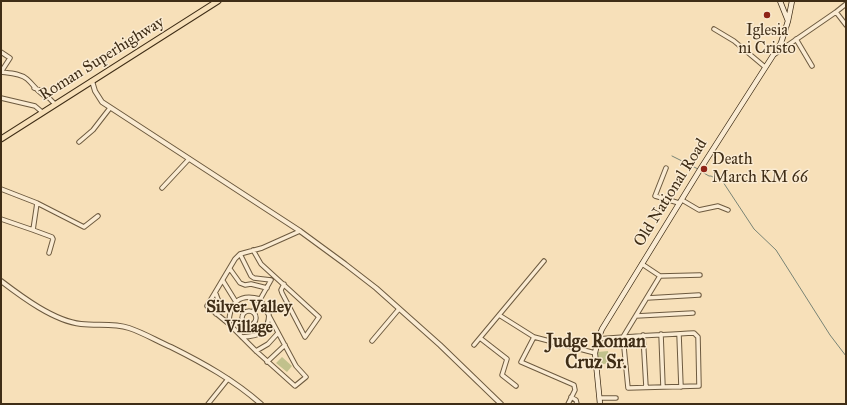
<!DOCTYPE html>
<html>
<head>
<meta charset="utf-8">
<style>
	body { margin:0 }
	#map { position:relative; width:847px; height:405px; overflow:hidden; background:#f7e0b9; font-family:"IM FELL Great Primer",serif }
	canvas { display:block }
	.frame { position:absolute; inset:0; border:2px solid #3f2d16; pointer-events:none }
</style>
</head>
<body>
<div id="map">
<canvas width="847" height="405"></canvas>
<div class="frame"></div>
</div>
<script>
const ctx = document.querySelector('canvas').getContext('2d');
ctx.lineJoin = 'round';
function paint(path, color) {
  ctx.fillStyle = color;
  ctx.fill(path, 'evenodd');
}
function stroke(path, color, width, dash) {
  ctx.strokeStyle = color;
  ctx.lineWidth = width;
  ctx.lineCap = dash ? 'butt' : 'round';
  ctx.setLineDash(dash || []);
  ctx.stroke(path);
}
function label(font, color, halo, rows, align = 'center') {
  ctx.font = font + ' "IM FELL Great Primer",serif';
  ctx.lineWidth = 3;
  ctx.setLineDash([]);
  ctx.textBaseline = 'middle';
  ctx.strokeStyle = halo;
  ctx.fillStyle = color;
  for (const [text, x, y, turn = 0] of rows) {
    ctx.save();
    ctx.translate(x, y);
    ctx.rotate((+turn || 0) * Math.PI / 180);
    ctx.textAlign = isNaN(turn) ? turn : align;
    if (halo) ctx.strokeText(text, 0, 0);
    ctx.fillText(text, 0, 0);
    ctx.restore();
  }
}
paint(new Path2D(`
	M608,351l1,12 -10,2 -1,-13z
	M282,357l10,9 -5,6 -11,-9z`), '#c1c18c');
stroke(new Path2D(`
	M672,156l26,13
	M702,172l7,4h2l12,6 31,47 22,21 54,85 16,21`), '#788375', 1);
const minor = new Path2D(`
	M836,12l10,13
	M714,29l20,12 31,26
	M796,39l16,27
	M1,52l9,6 -9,14
	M775,54l61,-42 10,-8
	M1,72c8,1 19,1 26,7 8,7 11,15 22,19
	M34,88c10,2 14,10 21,16
	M1,98l34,8 7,6
	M79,142l14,-12 17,-22
	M666,168l-11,28 24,7
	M162,188l27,-29
	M1,189l36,14 47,24 14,-11
	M682,200l17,10 19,-4 10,4
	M37,203l-4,27 19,7 1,2 -4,14
	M1,219l32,11
	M253,250l8,14 58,53 -14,20 -23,-44 -1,-3 3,-6
	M240,254l11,22 3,2 17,2
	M230,269l10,14 5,2 6,-1 16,4
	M660,276l40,-1
	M223,281l13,21
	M216,294l3,8 -3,12
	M647,298l52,-3
	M242 318a7 7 0 1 1 14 0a7 7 0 1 1-14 0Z
	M253,312l18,-32
	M499,315l35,22 61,16
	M636,316l57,-3
	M229,324c0,-21 10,-31 31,-25l36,67 10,11 -11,9 -39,-35 -27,-27 -22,-18 28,-47 5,-5 22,-6 38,-17
	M239,334l7,-10
	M661,334l2,53
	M679,334l2,53
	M643,335l3,52
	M242,337c18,-1 26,-4 27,-23
	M534,337l-13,25 53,23 1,5 -7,14
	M480,338l27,21 -5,16 14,11
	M598,339c32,-3 64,-4 96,-6l4,4 1,49 -71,2 -5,-51 37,-61 -18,-12
	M372,341l27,-32
	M474,345l70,-84
	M256,351l12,-7 10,-11
	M267,362l18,-17
	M571,397l5,3 1,4
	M600,398h16
	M208,404l20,-25`);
const tertiary = new Path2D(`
	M92,81l3,10 7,11 198,129 45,33 31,24 64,57 61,59
	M1,281c21,16 53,40 80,43 16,2 32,-1 48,4 15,5 28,13 42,19 32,16 63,33 90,57`);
const secondary = new Path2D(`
	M780,1l8,20
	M600,404l-5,-51 3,-14 4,-10 99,-161 80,-125 7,-22 4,-20`);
const primary = new Path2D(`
	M1,139l217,-138`);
stroke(minor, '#6d5a3f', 5.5);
stroke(tertiary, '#6d5a3f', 6);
stroke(secondary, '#3f2d16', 6);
stroke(primary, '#3f2d16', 7);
stroke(minor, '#faebd2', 3.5);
stroke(tertiary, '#faebd2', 4);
stroke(secondary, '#faebd2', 4.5);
stroke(primary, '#f7e0b9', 5);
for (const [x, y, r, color] of [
	[767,15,4,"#8f2418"],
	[704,169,4,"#8f2418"]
]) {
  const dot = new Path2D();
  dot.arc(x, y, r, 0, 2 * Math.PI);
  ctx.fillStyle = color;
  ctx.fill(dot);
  stroke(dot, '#faebd2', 1.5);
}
label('16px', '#3f2d16', '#faebd2', [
	["Iglesia",767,31],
	["ni Cristo",767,49],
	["Death",712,160,"left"],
	["March KM 66",712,178,"left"]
]);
label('16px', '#3f2d16', '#faebd2', [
	["Roman Superhighway",102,59,-32],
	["Old National Road",671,193,-58]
]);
label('bold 17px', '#3f2d16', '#faebd2', [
	["Silver Valley",249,308],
	["Village",249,328]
]);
label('bold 18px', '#3f2d16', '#faebd2', [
	["Judge Roman",596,343],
	["Cruz Sr.",596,364]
]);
</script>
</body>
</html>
